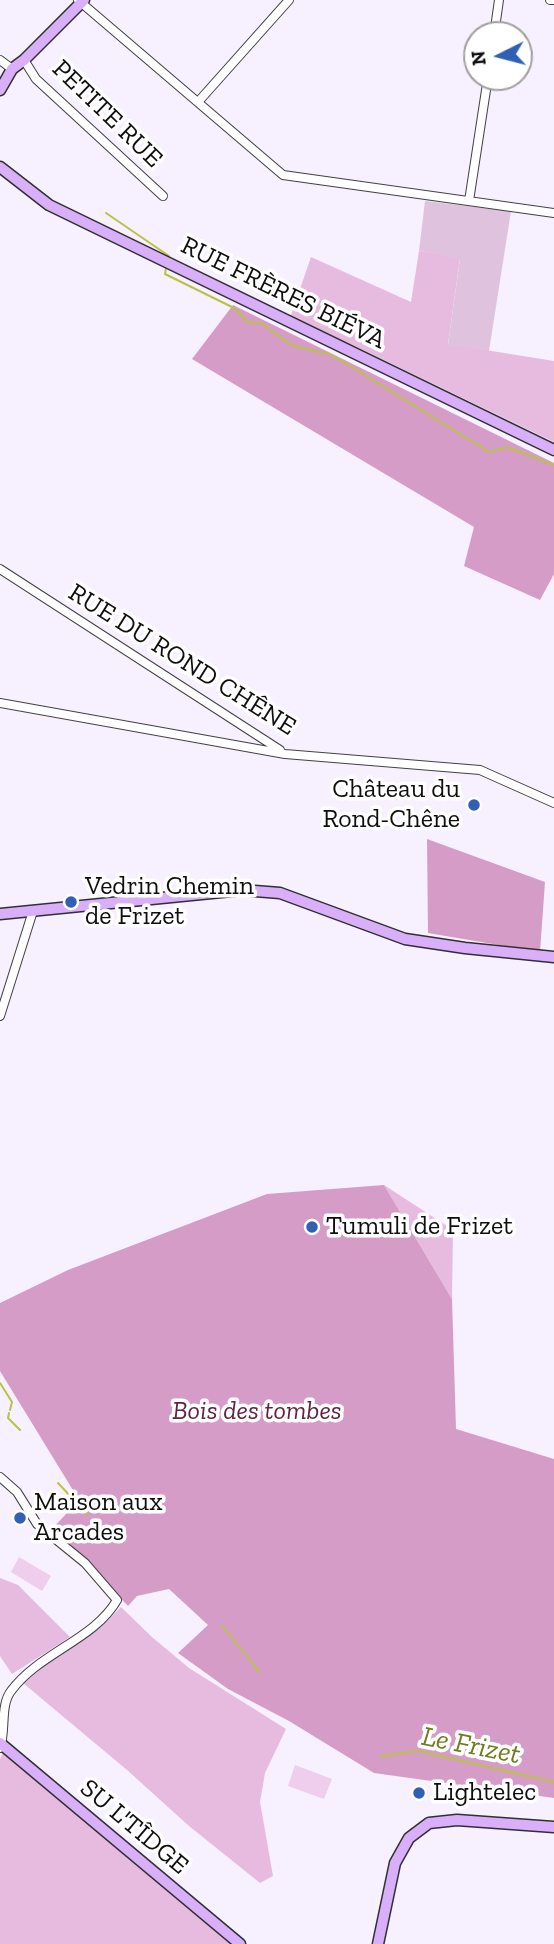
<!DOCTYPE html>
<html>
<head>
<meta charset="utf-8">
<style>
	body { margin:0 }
	#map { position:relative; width:554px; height:1944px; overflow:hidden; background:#f7f0fe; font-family:"Zilla Slab",serif }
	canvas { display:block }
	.north { position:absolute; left:463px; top:21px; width:70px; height:70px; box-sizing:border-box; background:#fff; border:2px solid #9f9f9f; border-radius:50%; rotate:264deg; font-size:19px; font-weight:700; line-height:28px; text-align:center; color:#0e0e0e }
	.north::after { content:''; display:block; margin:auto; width:24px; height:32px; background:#305fb4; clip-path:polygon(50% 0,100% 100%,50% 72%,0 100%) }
</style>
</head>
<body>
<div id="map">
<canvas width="554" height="1944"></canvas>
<div class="north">N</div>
</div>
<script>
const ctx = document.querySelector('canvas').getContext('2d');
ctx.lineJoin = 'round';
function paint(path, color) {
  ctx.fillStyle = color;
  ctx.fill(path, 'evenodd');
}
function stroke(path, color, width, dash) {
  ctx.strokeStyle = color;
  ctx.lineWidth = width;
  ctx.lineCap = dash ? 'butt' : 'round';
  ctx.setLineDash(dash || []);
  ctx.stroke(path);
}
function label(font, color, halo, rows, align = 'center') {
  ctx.font = font + ' "Zilla Slab",serif';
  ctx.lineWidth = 7;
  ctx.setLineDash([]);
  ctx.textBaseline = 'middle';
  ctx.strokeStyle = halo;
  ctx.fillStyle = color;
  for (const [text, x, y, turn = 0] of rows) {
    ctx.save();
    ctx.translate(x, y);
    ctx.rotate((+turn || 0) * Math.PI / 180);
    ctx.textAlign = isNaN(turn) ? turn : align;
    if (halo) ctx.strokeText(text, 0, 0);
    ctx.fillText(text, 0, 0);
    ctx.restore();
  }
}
paint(new Path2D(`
	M419,251l41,7 -12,86 106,17v81l-199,-96 -65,-28 21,-61 100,45z
	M384,1185l69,45 -1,69z
	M0,1578l18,7 52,52 -58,37 -12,-18z
	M121,1607l31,30 37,31 97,61 -21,44 -5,29 13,74 -13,7 -71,-57 -62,-56 -104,-87 34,-31 51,-32z
	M3,1752l230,192h-233v-185z`), '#e6bbdf');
paint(new Path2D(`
	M233,305l321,158v111l-14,26 -76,-34 10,-39 -282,-168z
	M427,839l118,43 -5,70 -112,-19z
	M384,1185l68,114 4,130 98,30v339l-180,-25 -85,-52 -61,-32 -50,-36 30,-28 -39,-36 -32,7 -9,10 -75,-78 26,-28 -79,-129v-68l68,-33 199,-76z`), '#d69cc8');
paint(new Path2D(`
	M425,201l86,10 -22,140 -41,-6 12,-86 -41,-8z`), '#dfc2de');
paint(new Path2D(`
	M19,1557l32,19 -9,15 -31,-19z
	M295,1765l37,14 -8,20 -36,-13z`), '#eecded');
stroke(new Path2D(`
	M106,213l63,43 -1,3
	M166,268l-1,6 71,35 11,13 14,1 30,22 41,10 157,97 18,-5 47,18
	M0,1383l12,19 -2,8
	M9,1413l-1,5 12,12
	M58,1483l30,32
	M222,1625l38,48
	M381,1756l37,-5 136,31`), '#b8c344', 2);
const street = new Path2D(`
	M78,0l205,175 271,38
	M550,0h4
	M494,35l5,-35
	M0,60l12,9
	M24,60l12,19 127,117
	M198,102l91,-102
	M469,201l19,-124
	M0,569l280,181
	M0,703l285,51 195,16 74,33
	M0,1016l33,-105
	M0,1477l17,15 20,32 48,39 32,37c-23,40 -77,52 -106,91 -11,14 -5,40 -11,57`);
const secondary = new Path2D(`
	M0,90l12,-21 12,-9 60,-60
	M0,167l49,38 505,245
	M0,914l242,-24 38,3 125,46 60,9 89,9
	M0,1743l240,201
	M378,1944l17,-81 14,-25 20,-15 28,-3 97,7`);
stroke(street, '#414141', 10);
stroke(secondary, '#303030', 13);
stroke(street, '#fff', 8);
stroke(secondary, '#daaff9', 10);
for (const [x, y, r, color] of [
	[474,805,7,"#305fb4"],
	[71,902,7,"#305fb4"],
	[312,1227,7,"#305fb4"],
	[20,1518,7,"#305fb4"],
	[419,1793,7,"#305fb4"]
]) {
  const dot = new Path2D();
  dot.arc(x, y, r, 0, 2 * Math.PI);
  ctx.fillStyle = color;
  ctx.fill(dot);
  stroke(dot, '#fff', 2.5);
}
label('26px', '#0e0e0e', '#fff', [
	["PETITE RUE",107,114,44],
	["RUE FRÈRES BIÉVA",283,293,26],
	["RUE DU ROND CHÊNE",182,660,32],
	["SU L'TÎDGE",134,1827,40]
]);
label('26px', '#0e0e0e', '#fff', [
	["Château du",460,790,"right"],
	["Rond-Chêne",460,820,"right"],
	["Vedrin Chemin",85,887],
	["de Frizet",85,917],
	["Tumuli de Frizet",326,1227],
	["Maison aux",34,1503],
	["Arcades",34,1533],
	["Lightelec",433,1793]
], 'left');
label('italic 26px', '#612343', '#fff', [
	["Bois des tombes",257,1412]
]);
label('italic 28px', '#707b1d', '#fff', [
	["Le Frizet",471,1746,11]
]);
</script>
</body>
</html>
